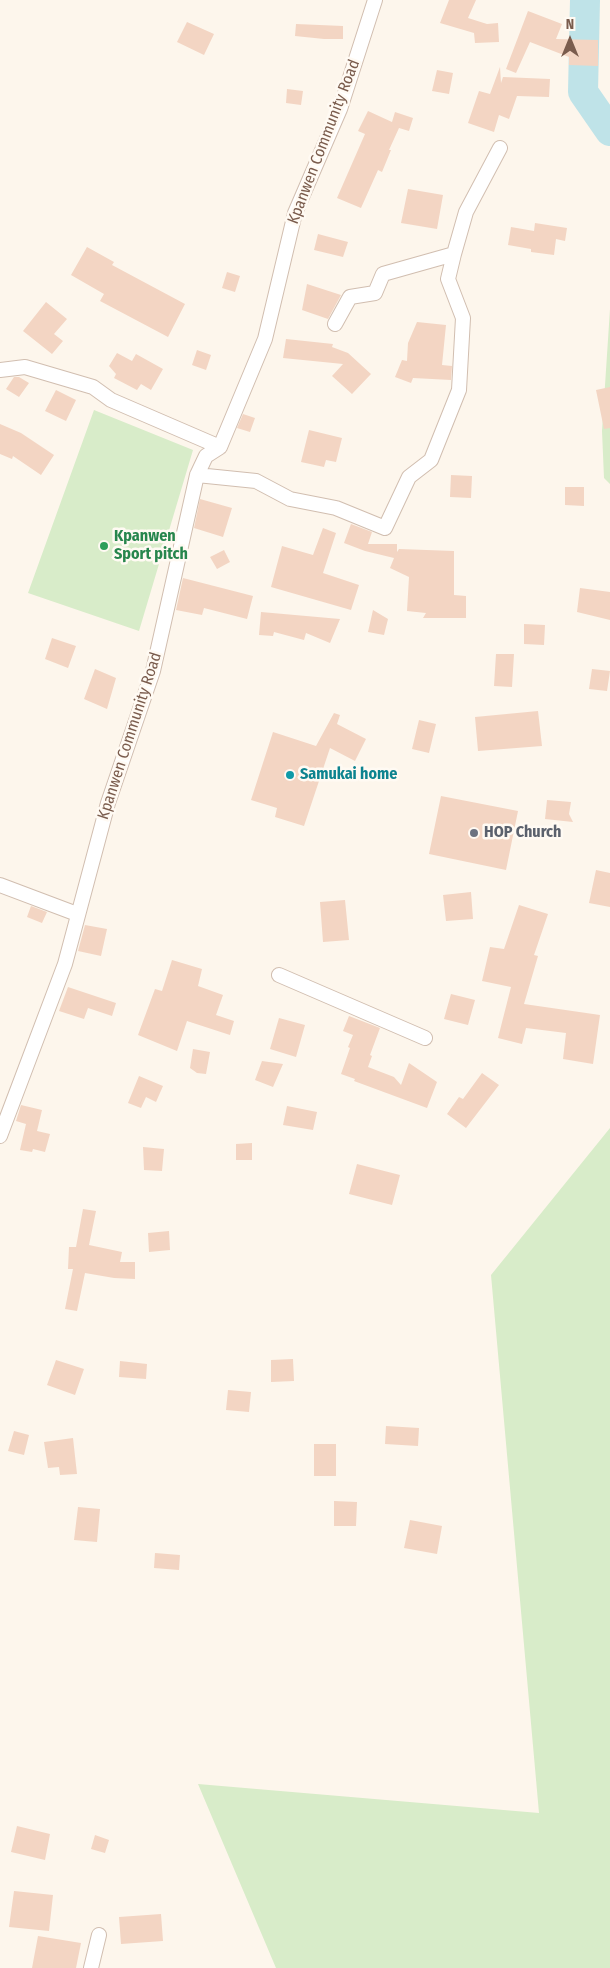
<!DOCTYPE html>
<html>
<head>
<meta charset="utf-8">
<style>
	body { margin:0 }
	#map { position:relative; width:610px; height:1968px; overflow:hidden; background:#fdf6ec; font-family:"Fira Sans Condensed",sans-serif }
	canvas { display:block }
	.north { position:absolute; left:545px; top:15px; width:50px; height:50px; -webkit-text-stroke:4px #fffaf3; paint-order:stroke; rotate:0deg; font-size:14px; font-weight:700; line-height:20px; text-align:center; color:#7a5c4d }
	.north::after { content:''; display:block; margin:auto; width:18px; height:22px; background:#7a5c4d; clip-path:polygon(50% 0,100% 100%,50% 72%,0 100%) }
</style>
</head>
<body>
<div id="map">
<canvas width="610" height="1968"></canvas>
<div class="north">N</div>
</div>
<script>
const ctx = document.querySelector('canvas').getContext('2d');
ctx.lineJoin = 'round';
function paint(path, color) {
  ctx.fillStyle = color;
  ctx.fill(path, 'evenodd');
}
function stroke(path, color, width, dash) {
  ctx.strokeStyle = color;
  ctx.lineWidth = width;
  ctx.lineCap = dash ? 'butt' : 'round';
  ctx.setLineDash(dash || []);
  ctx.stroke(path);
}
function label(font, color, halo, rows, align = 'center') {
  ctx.font = font + ' "Fira Sans Condensed",sans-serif';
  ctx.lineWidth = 5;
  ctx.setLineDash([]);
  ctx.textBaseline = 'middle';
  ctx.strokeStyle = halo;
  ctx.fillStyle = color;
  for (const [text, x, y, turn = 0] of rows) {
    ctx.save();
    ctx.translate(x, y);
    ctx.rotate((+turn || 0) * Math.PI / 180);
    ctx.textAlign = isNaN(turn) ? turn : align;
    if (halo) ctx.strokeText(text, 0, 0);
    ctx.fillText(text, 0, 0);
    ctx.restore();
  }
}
paint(new Path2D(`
	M610,309v175l-6,-6 -2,-47z
	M94,410l99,40 -54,181 -111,-38z
	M610,1128v840h-334l-78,-184 341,29 -48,-538z`), '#d8ecc9');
stroke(new Path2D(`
	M585,0l-2,92 27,39`), '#bfe3e8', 30);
paint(new Path2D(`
	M449,0h27l-8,18 19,6 11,-1 1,19 -24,1 -1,-10 -34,-10z
	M528,11l34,13 -6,15 42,1v26l-29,-1v-8l-39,-15 -14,31 -10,-4z
	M187,22l27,12 -10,21 -27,-13z
	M296,24l47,2v13h-19l-29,-3z
	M500,67l1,16 2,-6 47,2 -1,18 -32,-1 -8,23 -10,-4 -5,17 -26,-9 11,-32 11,3z
	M437,70l16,3 -4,21 -17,-3z
	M287,89l16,2 -2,14 -15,-2z
	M368,111l24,11 3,-10 18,6 -4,13 -10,-3 -10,22h2l-9,22 -4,-2 -17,38 -24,-10 28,-64 -7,-3z
	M408,189l35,6 -6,34 -36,-6z
	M535,223l32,5 -2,13 -9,-2 -2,16 -23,-3v-3l-23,-4 3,-18 23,4z
	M318,234l30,8 -5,15 -29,-7z
	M87,247l27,15 -2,3 73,39 -17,33 -68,-36 4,-7 -33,-19z
	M227,272l13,4 -5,16 -13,-4z
	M307,284l34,11 -13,24 -26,-9z
	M46,302l21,17 -13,15 9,7 -11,13 -29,-23z
	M417,322l29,3 -4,40 10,1 -1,14 -38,-2 -2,5 -16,-6 7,-17 5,1 1,-18z
	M286,339l47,5 -1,3 16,6 23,21 -19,20 -20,-18 11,-12 -60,-6z
	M197,350l14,5 -5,15 -14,-5z
	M117,353l15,8 4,-7 27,15 -12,21 -10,-6 -4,6 -23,-12 2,-4 -7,-8z
	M14,377h5l10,6 -10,14 -13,-8z
	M610,387v41l-6,1 -8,-39z
	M56,390l20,10 -10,21 -21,-10z
	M243,414l12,4 -5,14 -13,-4z
	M0,424l21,9 33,22 -13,20 -28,-19 -1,3 -12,-5z
	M309,430l33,8 -6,24 -10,-2 -2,7 -23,-5z
	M451,475l21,1 -1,22 -21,-1z
	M565,487h19v19l-19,-1z
	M200,499l32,9 -9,29 -29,-9z
	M351,524l21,8 -4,12h29v8l2,-3 55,2v44l12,1v22h-43l3,-5 -19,-2 2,-34 -19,-9 4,-10 -29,-7 -21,-8z
	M323,528l13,5 -13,40 36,12 -8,25 -80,-23 11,-41 31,9z
	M224,550l6,12 -13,7 -7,-12z
	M183,578l70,18 -6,23 -43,-11 -2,7 -26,-5z
	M580,588l30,4v28l-33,-8z
	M373,610l15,9 -4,16 -16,-3z
	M261,612l79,7 -10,24 -24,-10 -2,7 -30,-8 -1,4 -14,-1z
	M524,624l21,1 -1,20 -20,-1z
	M52,638l24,8 -8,22 -23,-9z
	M496,654h18l-2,33 -18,-1z
	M95,669l21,9 -9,31 -23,-10z
	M592,669l18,2 -3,20 -18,-2z
	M538,711l4,35 -64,5 -3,-34z
	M334,713l6,2 -3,9 29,15 -11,22 -25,-13 -26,78 -29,-9 2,-9 -26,-8 22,-68 43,14z
	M419,720l17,4 -7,29 -17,-4z
	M441,796l77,15 -12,59 -77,-16z
	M547,800l24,2 -2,12 4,8 -28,-3z
	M596,870l14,3v34l-21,-4z
	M471,892l2,27 -27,2 -3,-26z
	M345,900l4,40 -26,2 -3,-40z
	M519,905l29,9 -14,41 4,1 -14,48 76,11 -7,49 -30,-5 3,-26 -40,-5 -4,16 -24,-6 13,-51 -29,-6 8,-34 14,2z
	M31,906l16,6 -5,11 -15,-6z
	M85,925l22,4 -6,27 -23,-5z
	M172,960l30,9 -4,17 25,9 -7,20 18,6 -4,14 -43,-14 -10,30 -39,-16 17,-46 7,2z
	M68,987l48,16 -4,13 -24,-8 -4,11 -25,-8z
	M451,994l24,6 -7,25 -24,-6z
	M349,1016l31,12 -10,27 2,1 -4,11 26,10 7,8 8,-22 28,19 -10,26 -73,-27 1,-2 -14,-5 9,-26 -2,-1 5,-12 -10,-4z
	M279,1018l26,7 -9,32 -26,-8z
	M193,1049l17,3 -4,22 -9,-1 -7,-5z
	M262,1061l21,3 -10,23 -18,-7z
	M482,1073l17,12 -33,43 -19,-14 12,-17 4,2z
	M139,1076l24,10 -7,16 -10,-5 -5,11 -13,-5z
	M21,1105l21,5 -5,21 13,3 -5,18 -12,-3 -1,3 -12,-2 6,-26 -10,-3z
	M287,1106l30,6 -4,18 -30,-5z
	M252,1143v17h-16v-16z
	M143,1147l21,2 -2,22 -18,-1z
	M357,1164l43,11 -8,30 -43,-11z
	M83,1209l13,2 -7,34 33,7 -2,10h15v17l-21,-1 -29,-5 -8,38 -12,-2 8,-40h-5l1,-22h7z
	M169,1231l1,19 -21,2 -1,-19z
	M293,1359l1,22 -23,1v-22z
	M56,1360l28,9 -9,26 -28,-10z
	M120,1361l27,3 -1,15 -27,-2z
	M228,1390l23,2 -2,20 -23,-2z
	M386,1426l33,2 -1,18 -33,-2z
	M14,1431l15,4 -5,20 -16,-4z
	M73,1438l4,36 -17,1 -1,-8 -11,1 -4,-26z
	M314,1444h22v32h-22z
	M334,1501l23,1 -1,24h-22z
	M78,1507l22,2 -3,33 -23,-2z
	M410,1520l32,6 -5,28 -33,-6z
	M155,1553l25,2 -1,15 -25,-2z
	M17,1826l33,8 -5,26 -34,-8z
	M95,1835l14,5 -4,13 -14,-4z
	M14,1891l39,4 -4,36 -40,-4z
	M161,1914l2,27 -42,3 -2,-27z
	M38,1936l43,7 -5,25h-44z`), '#f3d5c3');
const street = new Path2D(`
	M335,324l15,-27 25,-4 8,-19 71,-20 12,-42 34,-64
	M0,370l25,-3 68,20 18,13 109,47
	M197,475l59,6 34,18 46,9 49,20 24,-51 22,-17 28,-70 4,-72 -15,-39 6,-25
	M0,885l77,29
	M279,975l146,63
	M0,1136l65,-172 43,-161 45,-132 44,-196 9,-19 14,-9 45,-108 30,-126 45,-104 35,-109
	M91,1968l8,-33`);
stroke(street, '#d1beb0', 16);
stroke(street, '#fff', 14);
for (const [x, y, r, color] of [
	[104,546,5,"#2e9e5b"],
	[290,775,5,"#0f9aa8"],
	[474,833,5,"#6b7280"]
]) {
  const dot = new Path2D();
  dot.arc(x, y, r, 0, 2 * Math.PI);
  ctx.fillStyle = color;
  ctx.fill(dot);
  stroke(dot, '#fffaf3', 2);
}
label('16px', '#7a5c4d', '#fffaf3', [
	["Kpanwen Community Road",324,142,-69],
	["Kpanwen Community Road",130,736,-72]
]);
label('bold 16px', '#27864d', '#fffaf3', [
	["Kpanwen",114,537],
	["Sport pitch",114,555]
], 'left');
label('bold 16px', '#0d838f', '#fffaf3', [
	["Samukai home",300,775]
], 'left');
label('bold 16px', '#5b616d', '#fffaf3', [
	["HOP Church",484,833]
], 'left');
</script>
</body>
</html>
